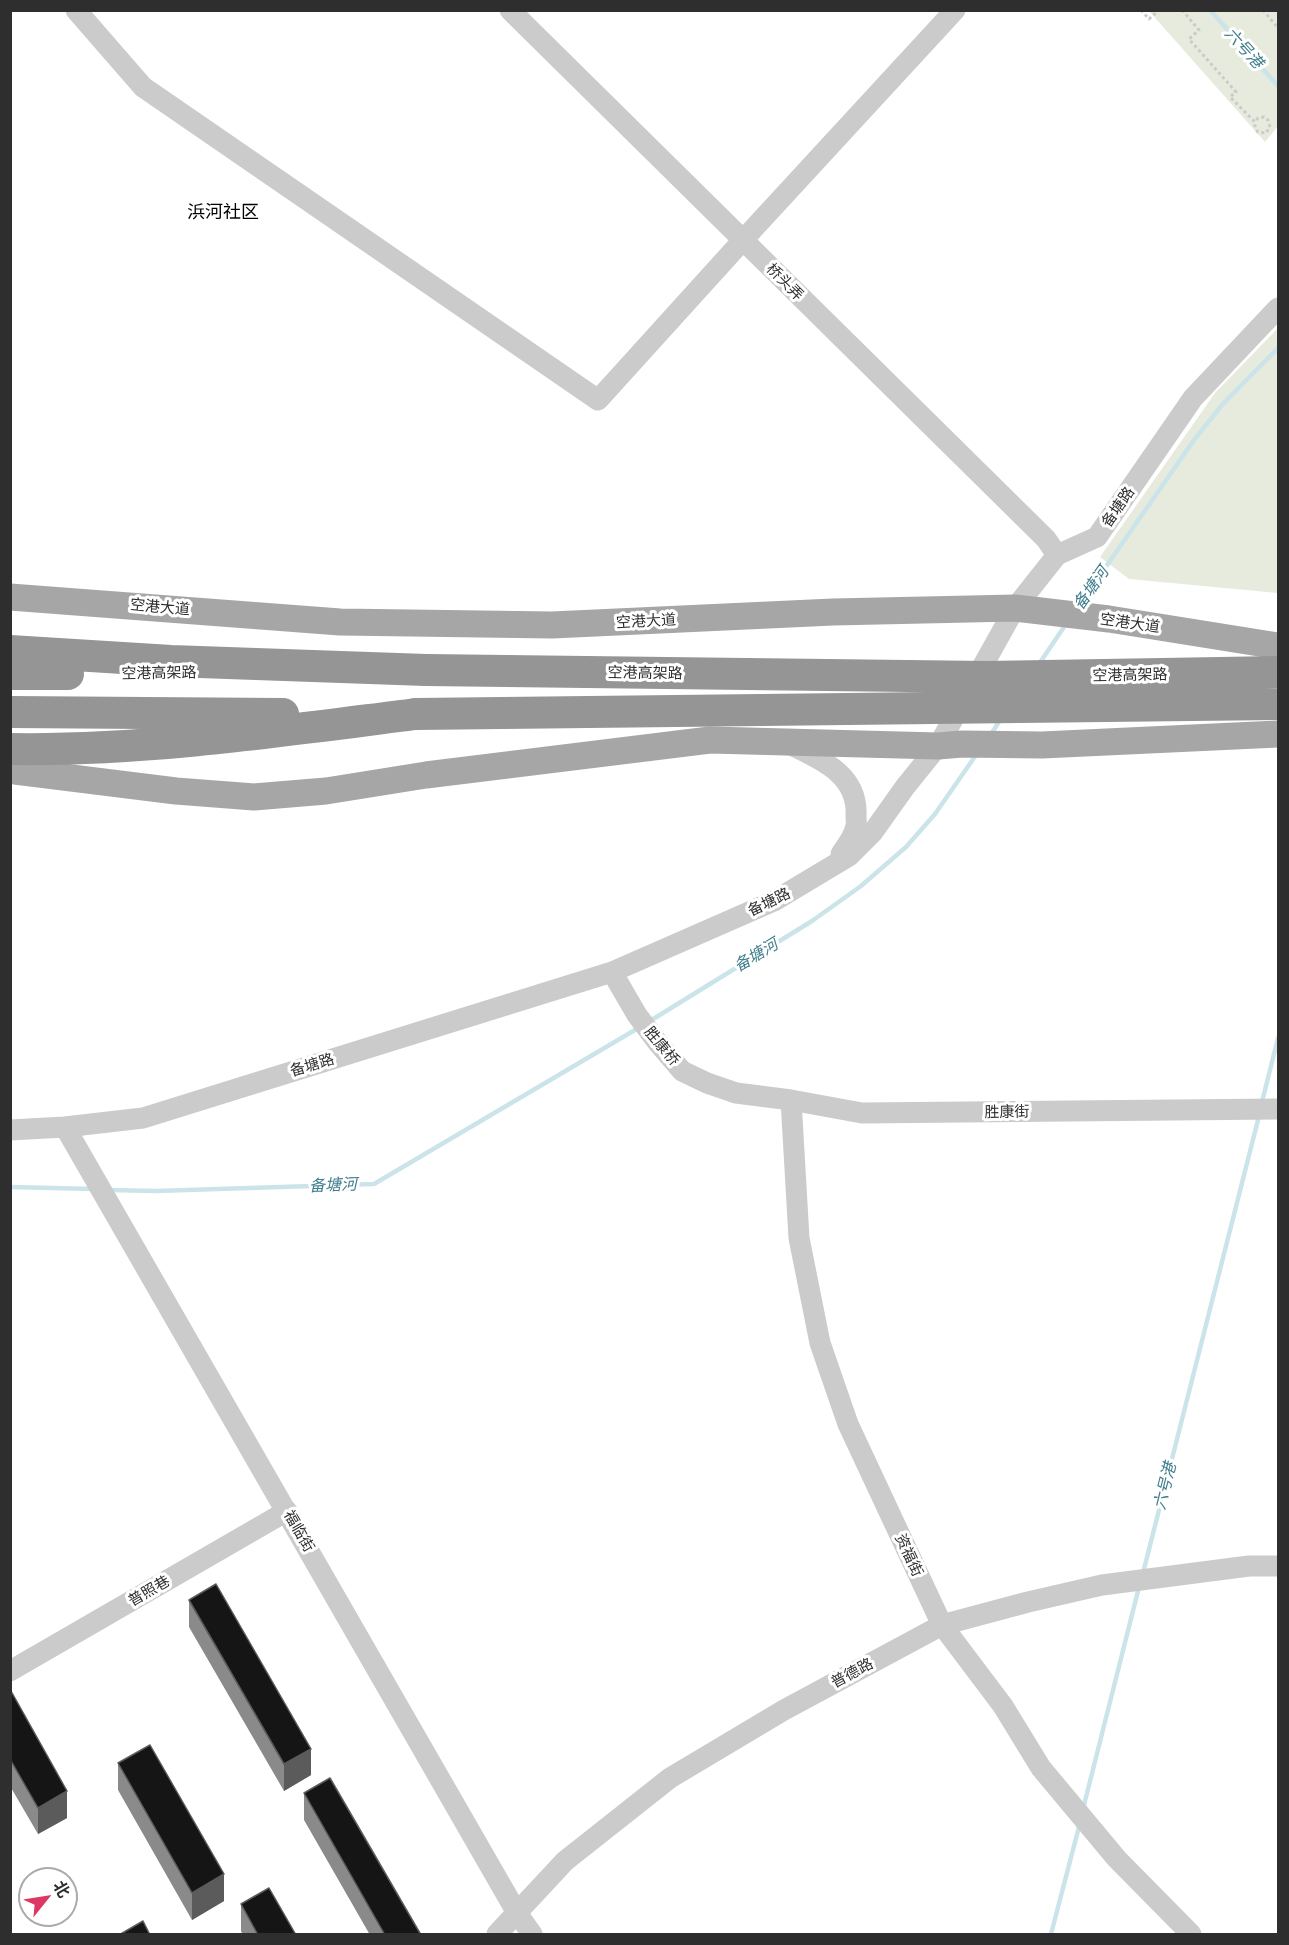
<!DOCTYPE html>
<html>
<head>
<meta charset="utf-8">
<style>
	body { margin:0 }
	#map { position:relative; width:1289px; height:1945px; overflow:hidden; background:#fff; font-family:Ubuntu,"Noto Sans SC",sans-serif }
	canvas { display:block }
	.frame { position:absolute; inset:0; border:12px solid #2e2e2e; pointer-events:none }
	.north { position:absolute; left:18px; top:1867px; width:60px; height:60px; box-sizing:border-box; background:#fff; border:2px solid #ababab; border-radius:50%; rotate:60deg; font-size:16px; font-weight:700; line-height:24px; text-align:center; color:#2e2e2e }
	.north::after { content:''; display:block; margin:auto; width:21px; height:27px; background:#dd3864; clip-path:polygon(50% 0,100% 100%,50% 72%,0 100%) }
</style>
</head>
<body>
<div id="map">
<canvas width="1289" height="1945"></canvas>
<div class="frame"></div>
<div class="north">北</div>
</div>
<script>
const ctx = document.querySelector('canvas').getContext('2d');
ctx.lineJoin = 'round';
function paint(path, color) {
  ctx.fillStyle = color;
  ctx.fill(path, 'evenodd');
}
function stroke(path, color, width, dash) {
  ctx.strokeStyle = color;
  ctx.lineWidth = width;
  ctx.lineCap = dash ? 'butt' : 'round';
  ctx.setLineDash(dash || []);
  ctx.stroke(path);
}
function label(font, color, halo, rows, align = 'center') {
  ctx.font = font + ' Ubuntu,"Noto Sans SC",sans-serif';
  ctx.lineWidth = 6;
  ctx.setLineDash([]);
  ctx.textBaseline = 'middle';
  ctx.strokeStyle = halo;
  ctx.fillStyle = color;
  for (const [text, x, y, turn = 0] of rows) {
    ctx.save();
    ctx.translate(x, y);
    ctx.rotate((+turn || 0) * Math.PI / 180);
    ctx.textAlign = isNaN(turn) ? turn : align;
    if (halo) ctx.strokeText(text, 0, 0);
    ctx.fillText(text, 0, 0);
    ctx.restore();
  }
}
paint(new Path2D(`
	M1149,11h129v115l-13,16z
	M1278,328v265l-149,-14 -29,-22 115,-164z`), '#e7ebdd');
stroke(new Path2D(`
	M1210,10l68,76
	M1078,607l116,-167 28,-35 56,-57
	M1039,664l27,-40
	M990,736l10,-16
	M650,1021l162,-100 49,-35 45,-39 29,-33 41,-59
	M1262,1102l16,-64
	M10,1187l85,2
	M109,1190l47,1 218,-7 266,-157
	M1143,1573l116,-457
	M1083,1809l56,-222
	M1051,1934l29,-111`), '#cae4ea', 4.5);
stroke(new Path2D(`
	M1141,10l8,9 10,-9
	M1182,10l17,20 -10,9 47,53 -6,5 25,25v6l3,4 8,1 4,-6 -2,-7 -4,-3 -6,1 -3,4
	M1263,10l15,18`), '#cbcbcb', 3, [3, 3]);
stroke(new Path2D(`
	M76,10l67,77 455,313 145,-160 212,-230
	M510,10l536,529 11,16
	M791,745c31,15 67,30 65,70 0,5 1,10 -1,14 -2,9 -9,17 -14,25
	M612,972l25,43 21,28 24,28 25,12 29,10 55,7 71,13 416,-4
	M791,1100l8,138 21,105 28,81 94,201 61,81 38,62 76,91 74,75
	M65,1127l452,786 15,21
	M10,1130l55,-3 78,-9 469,-146 162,-71 75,-45 24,-24 32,-45 33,-41 77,-138 42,-53 40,-18 96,-139 85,-90
	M10,1671l277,-160
	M497,1934l68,-73 105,-83 114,-68 158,-85 86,-23 74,-17 147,-19h29`), '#cbcbcb', 21);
stroke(new Path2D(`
	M10,597l330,25 212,3 281,-13 182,-4 94,11 169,27
	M15,771l161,20 78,6 72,-6 100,-16 284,-35 228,6 24,-2 80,1 236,-11`), '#a6a6a6', 27);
stroke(new Path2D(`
	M10,651l161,10 255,9
	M10,674h58
	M10,712l273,2
	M10,749c136,2 271,-18 406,-35`), '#959595', 32);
stroke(new Path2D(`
	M426,670l561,7 291,-5
	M416,714l862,-10`), '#959595', 32);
paint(new Path2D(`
	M189,1600l122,175 -27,16 -95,-164z
	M10,1691l57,127 -29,16 -28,-48z
	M118,1763l106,138 -32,19 -74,-130z
	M304,1793l117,142h-51l-66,-115z
	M241,1904l55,31h-53l-2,-4z`), '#8a8a8a');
paint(new Path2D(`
	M311,1749v26l-27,16v-27z
	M67,1791v27l-29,16v-26z
	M224,1874v27l-32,19v-27z`), '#5b5b5b');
const building = new Path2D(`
	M216,1584l95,165 -27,15 -95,-164z
	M11,1691l56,100 -29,17 -28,-49z
	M150,1745l74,129 -32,19 -74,-130z
	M330,1778l91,157h-36l-81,-142z
	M269,1888l27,47h-38l-17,-31z
	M143,1921l7,14h-31z`);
paint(building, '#151515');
stroke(building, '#5b5b5b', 1.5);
label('15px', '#2e2e2e', '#fff', [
	["桥头弄",785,282,45],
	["备塘路",1118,507,-55],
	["空港大道",160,607,5],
	["空港大道",646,621,-3],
	["空港大道",1130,623,8],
	["空港高架路",159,673,-1],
	["空港高架路",645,673,1],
	["空港高架路",1130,675,-1],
	["备塘路",769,902,-26],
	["胜康桥",662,1046,50],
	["备塘路",312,1065,-17],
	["胜康街",1007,1112,-1],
	["福临街",299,1531,60],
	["资福街",909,1555,65],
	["普照巷",149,1591,-30],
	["普德路",852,1673,-28]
]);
label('italic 16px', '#407e8d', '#fff', [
	["六号港",1244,48,48],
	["备塘河",1091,588,-55],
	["备塘河",756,955,-31],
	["备塘河",333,1185,-2],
	["六号港",1165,1486,-76]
]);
label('18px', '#000', '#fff', [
	["浜河社区",223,212]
]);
</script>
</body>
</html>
